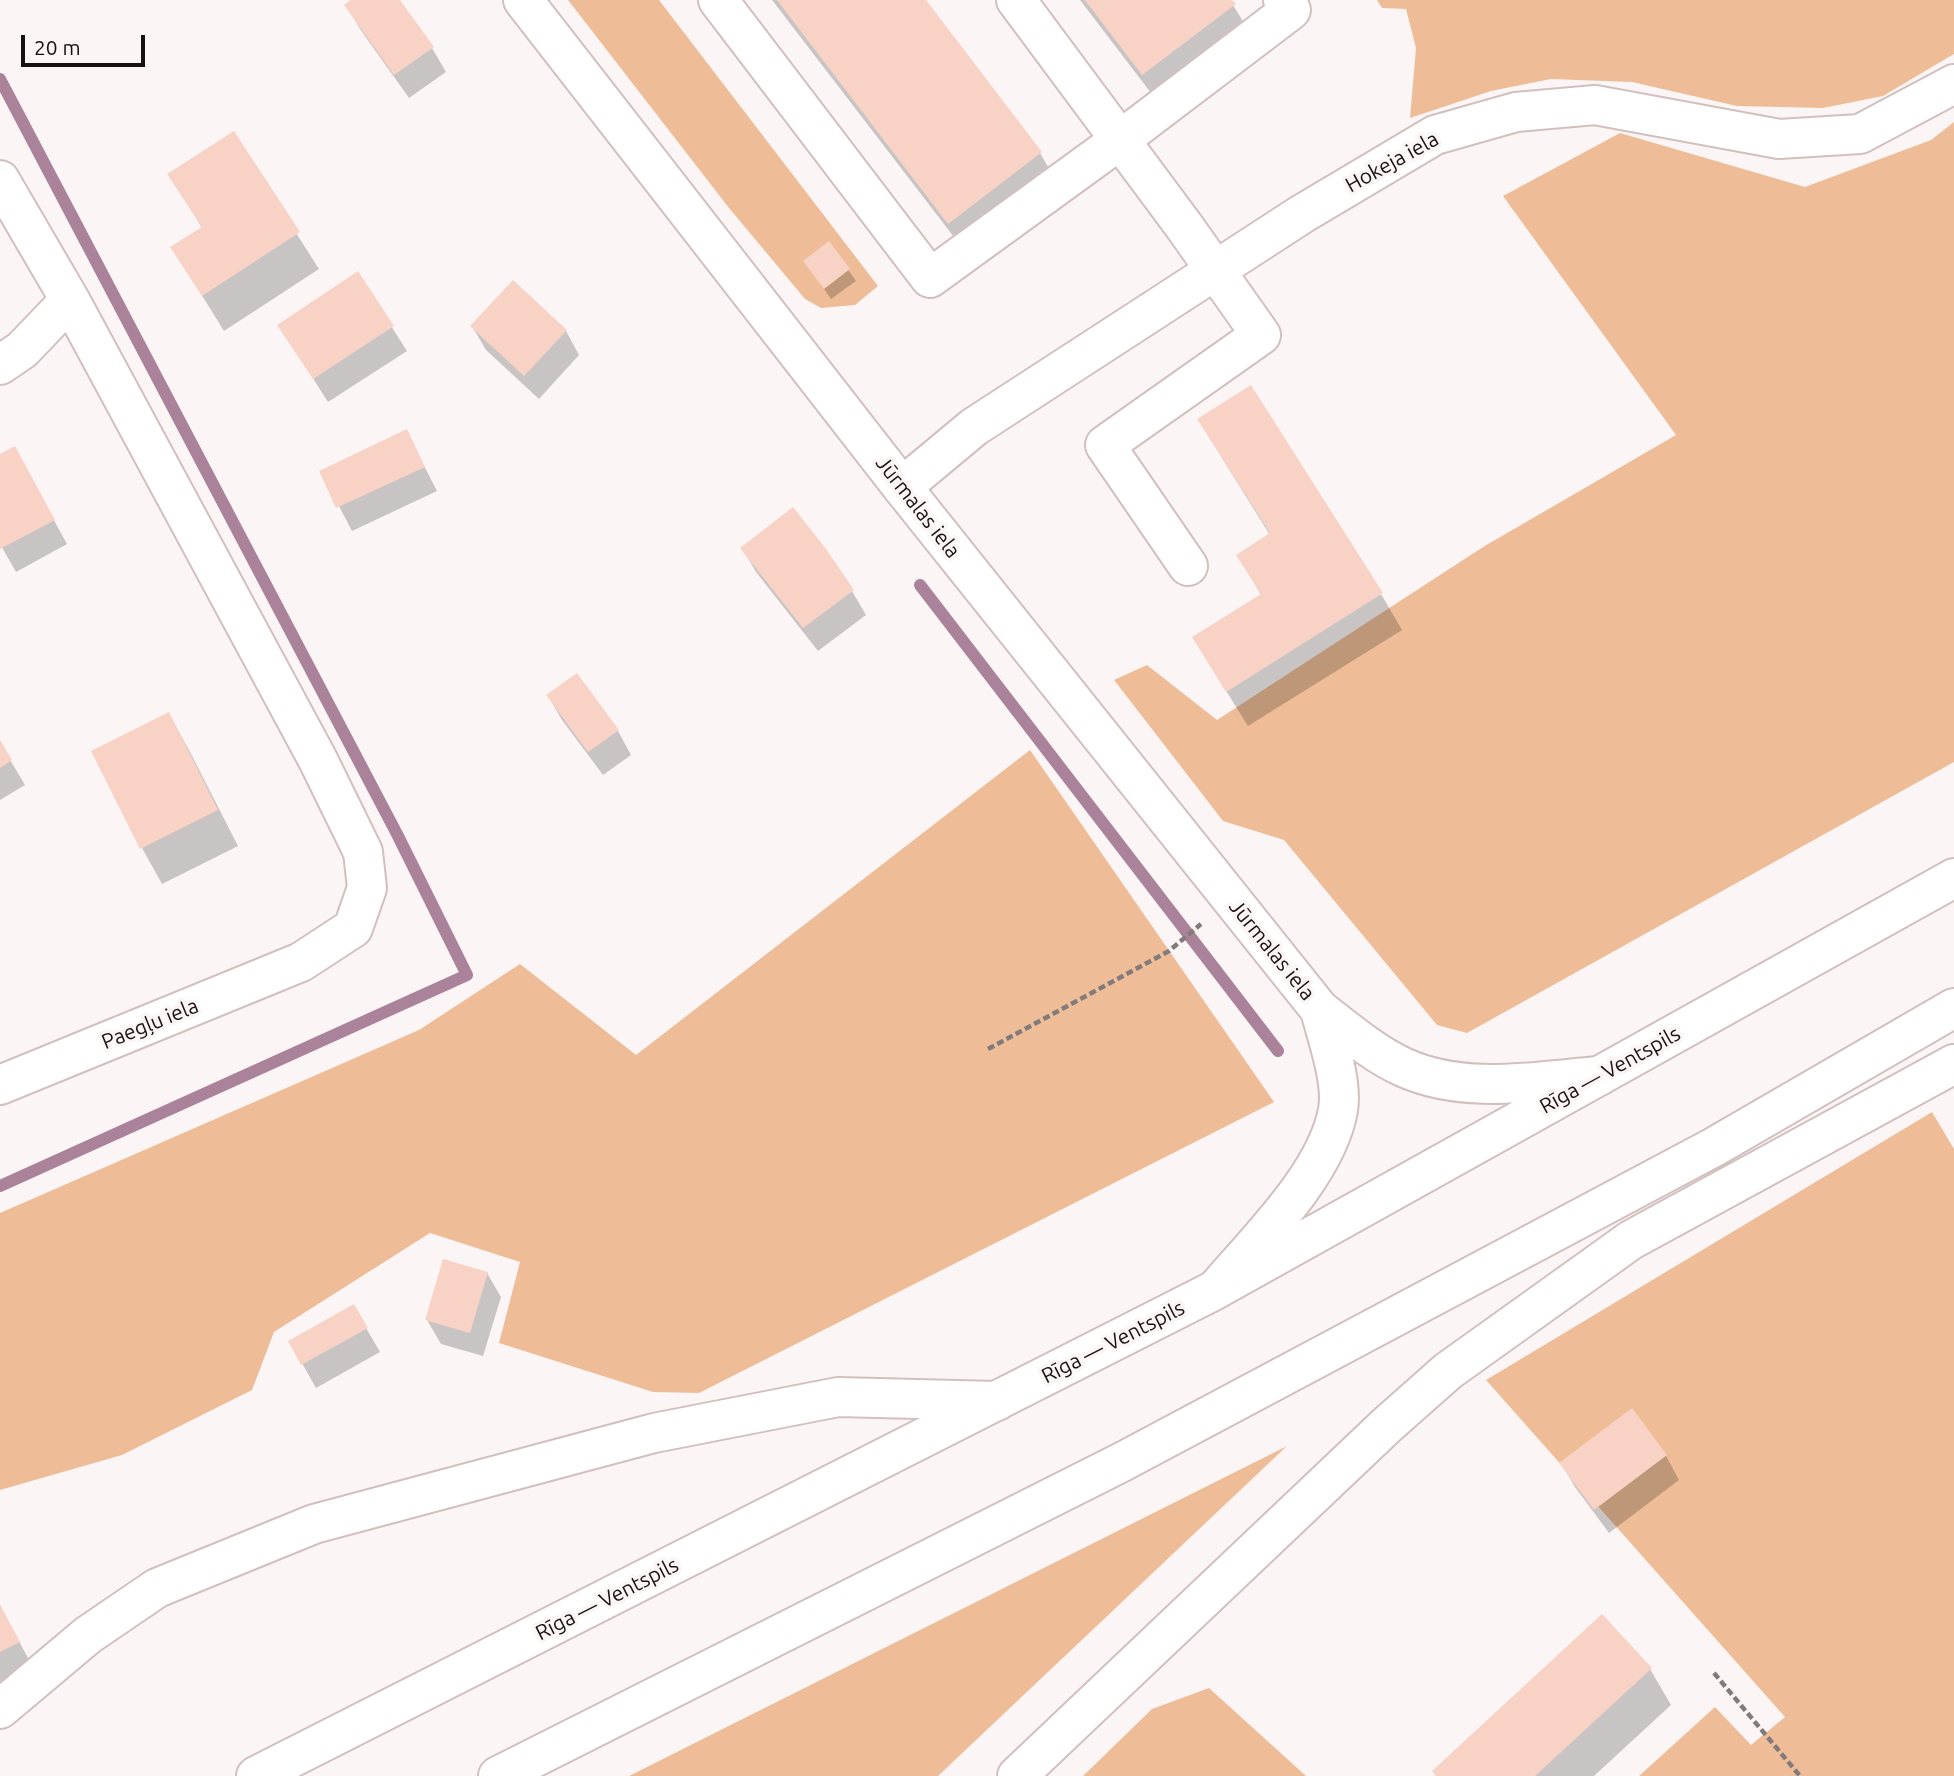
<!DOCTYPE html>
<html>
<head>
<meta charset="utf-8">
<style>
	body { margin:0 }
	#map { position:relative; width:1954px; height:1776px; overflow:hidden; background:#fcf5f5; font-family:Ubuntu,sans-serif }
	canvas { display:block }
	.scale { position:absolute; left:21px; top:35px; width:124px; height:32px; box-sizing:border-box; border:4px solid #181212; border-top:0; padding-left:9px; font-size:21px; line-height:24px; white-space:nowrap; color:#181212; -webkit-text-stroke:5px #fcf5f5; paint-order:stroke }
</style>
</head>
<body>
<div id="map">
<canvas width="1954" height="1776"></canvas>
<div class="scale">20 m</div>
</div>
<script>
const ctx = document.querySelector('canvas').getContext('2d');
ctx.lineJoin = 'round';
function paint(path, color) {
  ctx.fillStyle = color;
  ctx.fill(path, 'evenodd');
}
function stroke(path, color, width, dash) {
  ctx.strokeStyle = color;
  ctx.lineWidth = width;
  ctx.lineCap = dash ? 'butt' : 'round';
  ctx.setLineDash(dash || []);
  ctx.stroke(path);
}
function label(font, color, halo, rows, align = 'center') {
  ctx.font = font + ' Ubuntu,sans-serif';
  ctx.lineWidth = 7;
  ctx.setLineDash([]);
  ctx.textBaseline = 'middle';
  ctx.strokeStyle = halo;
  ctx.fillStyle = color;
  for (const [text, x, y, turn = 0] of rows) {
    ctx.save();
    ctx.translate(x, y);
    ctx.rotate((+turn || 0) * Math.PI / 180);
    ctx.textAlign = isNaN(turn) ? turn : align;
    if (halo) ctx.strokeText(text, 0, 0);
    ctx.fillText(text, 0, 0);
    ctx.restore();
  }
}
paint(new Path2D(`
	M568,0h91l219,286 -23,19 -34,3 -16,-9 -76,-91z
	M1377,0h577v54l-71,42 -60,12 -86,-2 -105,-24 -81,-3 -60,12 -81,27 6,-70 -10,-39 -24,-1z
	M1954,122v640l-487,271 -30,-8 -153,-185 -61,-19 -109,-141 33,-15 70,55 266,-173 193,-112 -173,-239 117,-63 185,54 126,-47z
	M1030,750l244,352 -575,291 -46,-1 -154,-49 21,-81 -90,-29 -156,99 -22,58 -130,65 -122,35v-277l419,-183 101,-66 116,91z
	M1932,1112l22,37v627h-315l76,-69 36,38 34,-28 -299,-337z
	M1287,1446l-349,330h-309z
	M1209,1688l97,88h-223l69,-67z`), '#eebd97');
paint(new Path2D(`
	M354,0h44l34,48 14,24 -37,26 -49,-69 -14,-24z
	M772,0h152l116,153 21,36 -91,69z
	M1080,0h150l25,41 -91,69z
	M233,134l86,135 -95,62 -52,-84 30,-19 -32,-53z
	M829,243l27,38 -25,18 -26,-38z
	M358,274l49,77 -79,51 -49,-77z
	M472,326l94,5 13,24 -40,44 -53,-49z
	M406,431l31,60 -85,40 -31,-59z
	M1220,455l161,139 21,36 -154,96 -33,-53 46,-78 -23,-40 32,-20z
	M0,456l28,17 39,71 -51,28 -16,-28z
	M742,548l110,43 14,24 -48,36 -62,-79z
	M548,696l70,35 13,24 -28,20 -41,-55z
	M169,714l20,36 49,96 -76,38 -20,-36z
	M0,743l25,42 -25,15z
	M487,1273l14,24 -18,59 -42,-12 -14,-24z
	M354,1307l26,45 -64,36 -26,-46z
	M1632,1411l34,45 13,24 -70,53 -34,-46 -14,-24z
	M0,1605l39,74 -39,20z
	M1650,1669l21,36 -77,71h-157z`), '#0003');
stroke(new Path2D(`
	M0,79l397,755 70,141 -467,211
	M920,585l358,466`), '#aa829a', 12);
paint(new Path2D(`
	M351,0h49l34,47 -40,28 -50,-70z
	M777,0h149l116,152 -94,72z
	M1085,0h147l4,4 -94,71z
	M234,131l66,101 -98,64 -32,-49 32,-20 -35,-53z
	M829,241l21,28 -26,20 -21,-28z
	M358,271l36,55 -81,53 -36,-54z
	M513,280l54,50 -43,46 -54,-50z
	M1251,385l132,208 -157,99 -34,-55 69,-43 -25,-39 34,-22 -73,-114z
	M407,429l18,38 -89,41 -17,-37z
	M15,446l40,74 -55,29v-95z
	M793,507l33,42 28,41 -51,38 -63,-80z
	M577,673l42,57 -31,22 -42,-57z
	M169,712l49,98 -78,39 -49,-98z
	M0,740l12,20 -12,8z
	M443,1259l45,13 -18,61 -45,-13z
	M354,1304l14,24 -67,37 -13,-24z
	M1632,1408l35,47 -73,55 -35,-47z
	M0,1605l20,37 -20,10z
	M1602,1614l50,54 -117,108h-99l-4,-5z`), '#f8d2c5');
const minor = new Path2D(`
	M718,0l212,278 190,-138 171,-130 -8,-10
	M1016,0l168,226 77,109 -156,110 83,121
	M0,180l70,120 248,460 45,92 4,36 -14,40 -52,34 -301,123
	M0,365l22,-15 48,-50
	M902,487l72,-60 328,-213 133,-79 81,-23 79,-7 184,34 81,-5 94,-50
	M0,1709l88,-74 69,-47 157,-64 340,-91 184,-36 159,4`);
const major = new Path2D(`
	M523,0l379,487 418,523c25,19 54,44 83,57 61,28 132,14 196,9
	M1217,1288c41,-48 110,-115 121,-178 5,-29 -11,-72 -18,-100`);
const highway = new Path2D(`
	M256,1776l959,-486 739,-412
	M498,1776l624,-314 592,-315 240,-139
	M1017,1776l370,-351 61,-54 183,-131 323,-176`);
stroke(minor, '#d2c0bf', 42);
stroke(major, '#d2c0bf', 42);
stroke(highway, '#d2c0bf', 42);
stroke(new Path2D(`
	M988,1049l181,-98 32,-27
	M1714,1673l86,103`), '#827b7b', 4.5, [7, 3.5]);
stroke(minor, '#fff', 38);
stroke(major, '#fff', 38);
stroke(highway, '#fff', 38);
label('21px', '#181212', '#fcf5f5', [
	["Hokeja iela",1392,162,-29],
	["Jūrmalas iela",918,507,52],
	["Jūrmalas iela",1272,950,51],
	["Paegļu iela",150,1024,-22],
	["Rīga — Ventspils",1610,1070,-29],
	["Rīga — Ventspils",1113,1342,-27],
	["Rīga — Ventspils",607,1599,-27]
]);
</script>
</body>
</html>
